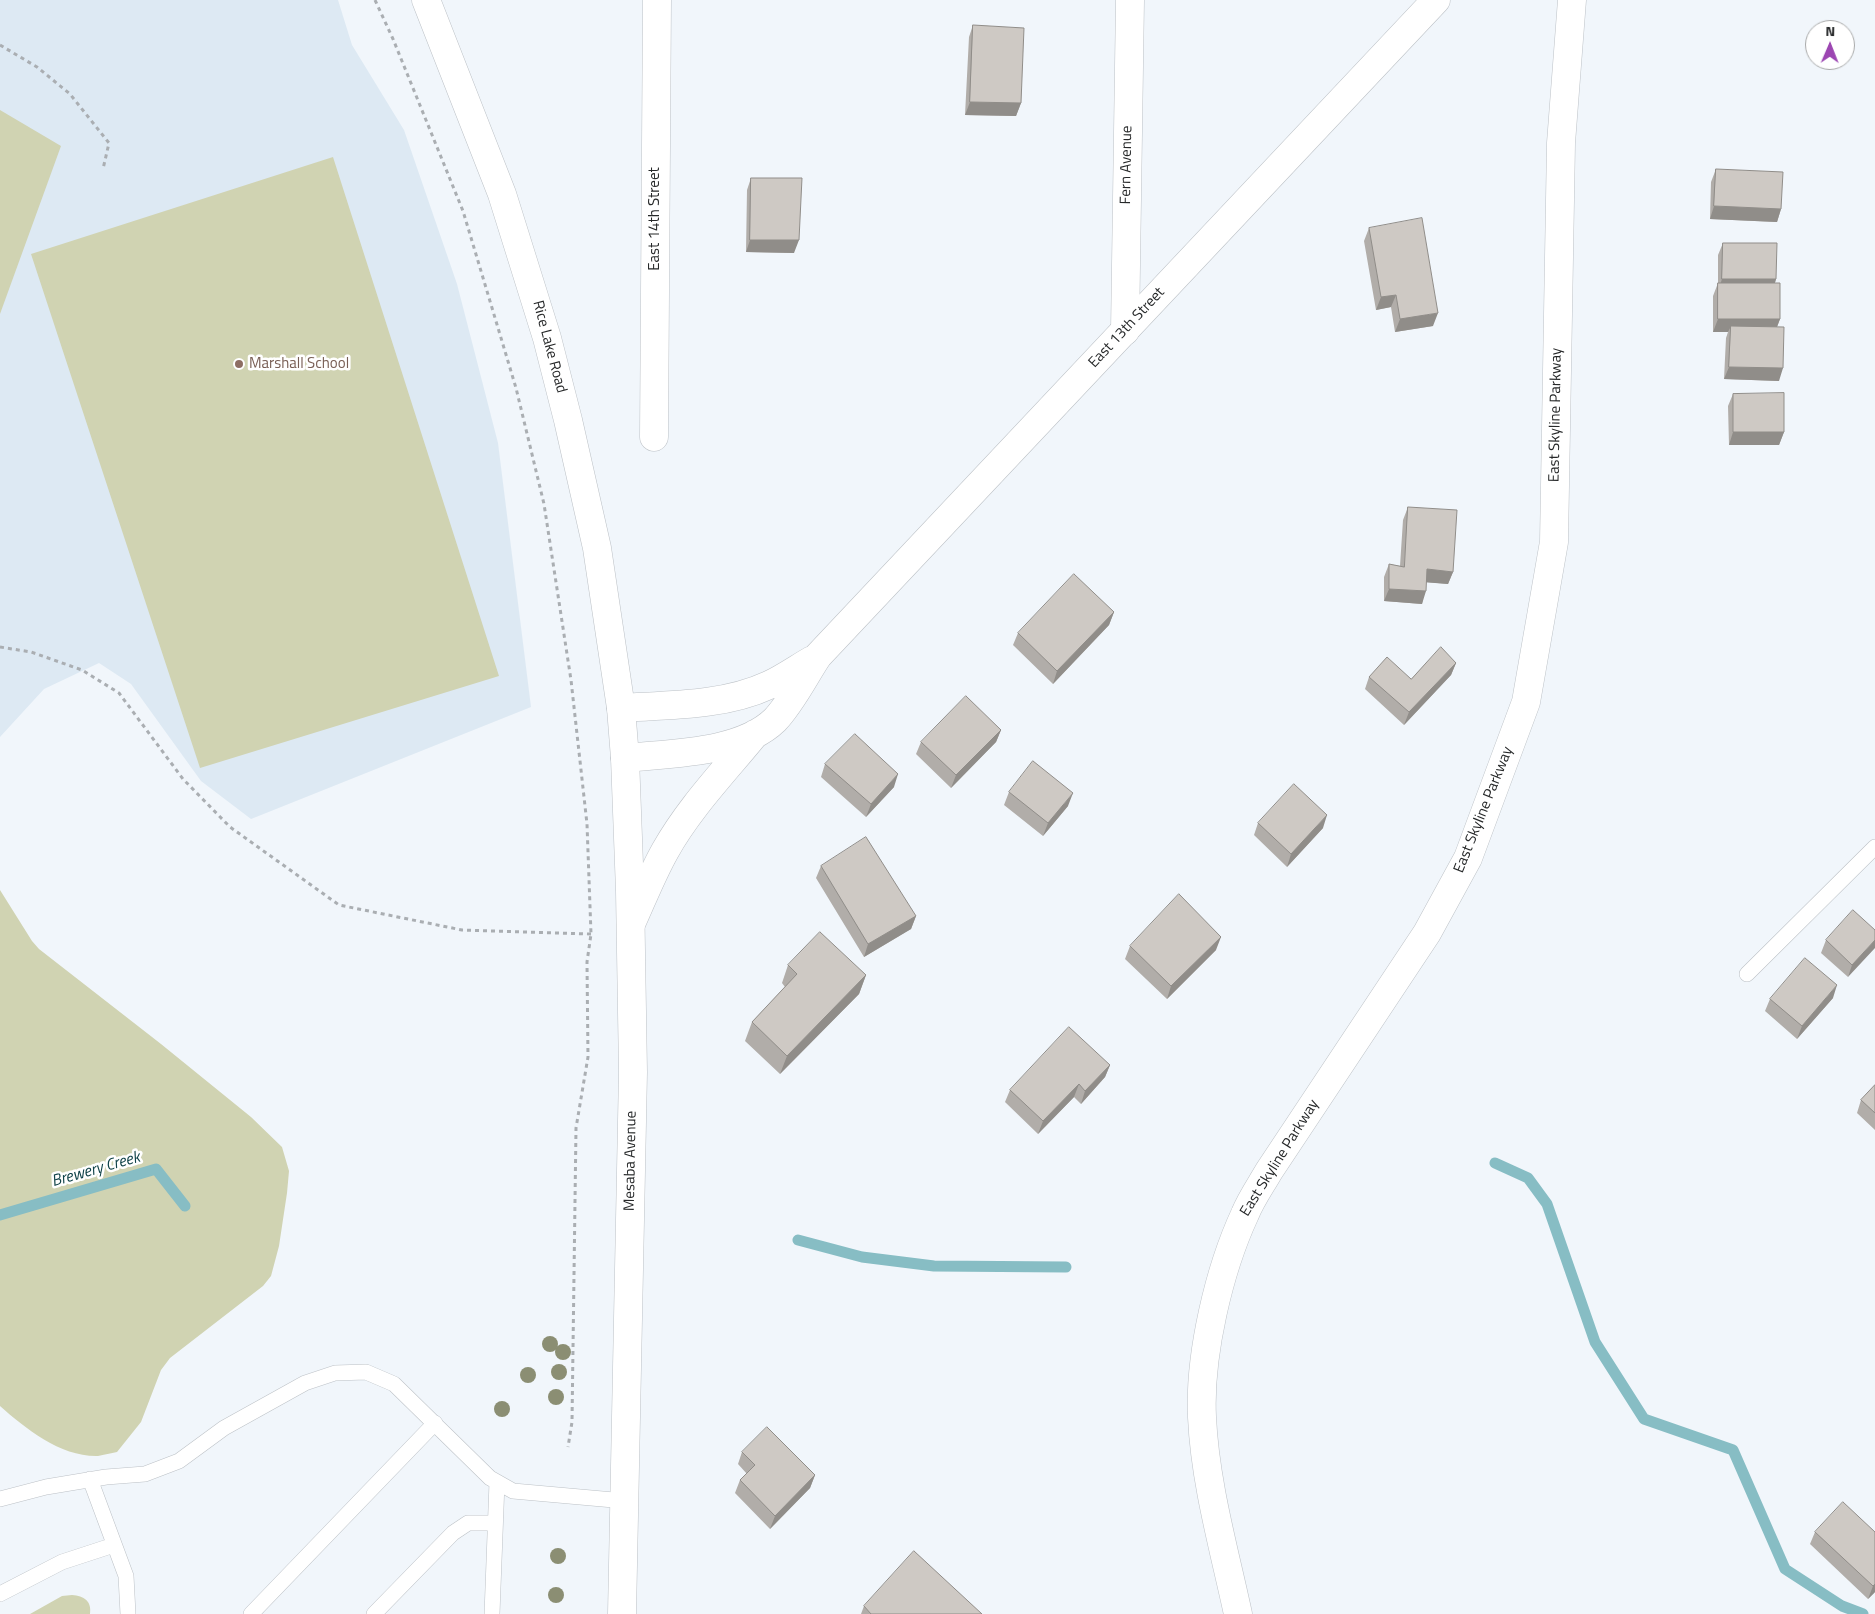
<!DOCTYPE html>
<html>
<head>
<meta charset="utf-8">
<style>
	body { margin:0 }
	#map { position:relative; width:1875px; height:1614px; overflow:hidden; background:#f1f6fb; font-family:"Titillium Web",sans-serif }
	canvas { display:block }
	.north { position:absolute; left:1805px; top:20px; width:50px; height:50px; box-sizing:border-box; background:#fff; border:1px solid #a8a9a9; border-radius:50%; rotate:1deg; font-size:14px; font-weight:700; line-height:20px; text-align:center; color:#262829 }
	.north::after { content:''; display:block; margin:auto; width:18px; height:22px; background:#9c46b2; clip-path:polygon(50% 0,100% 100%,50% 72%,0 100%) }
</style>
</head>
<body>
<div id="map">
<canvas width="1875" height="1614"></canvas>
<div class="north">N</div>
</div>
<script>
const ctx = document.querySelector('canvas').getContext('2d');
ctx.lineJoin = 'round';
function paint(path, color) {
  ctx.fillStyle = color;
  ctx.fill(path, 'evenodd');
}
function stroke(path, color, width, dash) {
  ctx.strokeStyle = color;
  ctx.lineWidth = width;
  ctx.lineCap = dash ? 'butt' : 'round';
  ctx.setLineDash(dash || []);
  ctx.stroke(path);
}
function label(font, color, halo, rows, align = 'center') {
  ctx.font = font + ' "Titillium Web",sans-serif';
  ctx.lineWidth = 5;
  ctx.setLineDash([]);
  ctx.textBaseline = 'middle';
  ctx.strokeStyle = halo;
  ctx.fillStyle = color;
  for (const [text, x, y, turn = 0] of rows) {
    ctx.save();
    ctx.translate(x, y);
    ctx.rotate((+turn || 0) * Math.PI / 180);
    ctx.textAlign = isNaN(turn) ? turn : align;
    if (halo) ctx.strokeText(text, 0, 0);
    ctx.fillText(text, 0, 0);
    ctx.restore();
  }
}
paint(new Path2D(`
	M0,0h338l14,45 52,85 53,154 41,159 33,264 -280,112 -50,-38 -70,-97 -32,-21 -55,26 -44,48z`), '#dde9f3');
paint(new Path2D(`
	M0,110l61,36 -61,168z
	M333,157l166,519 -299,92 -169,-514z
	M0,890l32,51 7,8 122,95 90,73 31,30 7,24 -2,22 -8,53 -8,30 -8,10 -93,72 -9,12 -20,52 -24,30c-6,1 -13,3 -19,4 -37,1 -72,-27 -98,-50z
	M72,1595c12,1 20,6 18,19h-60l32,-18z`), '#d0d3b2');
stroke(new Path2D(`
	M1495,1163l33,15 19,26 48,138 49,77 89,31 52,119 57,37 21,8
	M0,1215l156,-46 29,37
	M798,1240l64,17 72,9 132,1`), '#87bdc4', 11);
const service = new Path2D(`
	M1747,974l128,-127
	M90,1479l36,97 2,38
	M0,1499l46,-12 60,-10 39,-3 34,-13 45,-33 81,-45 30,-10 31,-1 28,12 96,94 23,13 112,10
	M0,1594l62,-32 52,-17
	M251,1614l184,-191
	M374,1614l79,-81 15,-10h27
	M492,1614l5,-132`);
const minor = new Path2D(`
	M1125,331l5,-331
	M654,437l3,-437`);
const tertiary = new Path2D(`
	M621,708c48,-3 103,-2 148,-23 15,-7 29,-17 43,-25
	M625,758c45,-5 115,-4 150,-38 17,-18 29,-43 43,-64l618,-656
	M631,924c11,-24 21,-50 34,-73 24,-43 59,-79 90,-117
	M1238,1614c-14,-65 -33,-131 -36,-197 -3,-62 17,-147 43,-203 6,-15 16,-29 24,-43l158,-238 41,-75 58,-156 28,-160 7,-399 11,-143`);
const secondary = new Path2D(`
	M426,0l76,194 45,144 21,82 29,128 24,160 4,50 5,133 3,181 -11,542`);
stroke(service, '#bcc1c6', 16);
stroke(minor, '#bcc1c6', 29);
stroke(tertiary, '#bcc1c6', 29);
stroke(secondary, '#bcc1c6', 29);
stroke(new Path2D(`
	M375,0l18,39 70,172 53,177 28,116 27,176 16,144 4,110 -4,28 1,95 -12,71 -4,294 -4,25
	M0,45l37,22 33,27 39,49 -6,26
	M0,647l31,5 51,18 37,23 64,86 47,48 109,78 123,25 129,4`), '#aaaeb2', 3, [4, 4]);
stroke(service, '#fff', 15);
stroke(minor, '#fff', 28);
stroke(tertiary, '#fff', 28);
stroke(secondary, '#fff', 28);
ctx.fillStyle = '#8b8e73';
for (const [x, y] of [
	[550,1344],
	[563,1352],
	[559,1372],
	[528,1375],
	[556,1397],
	[502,1409],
	[558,1556],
	[556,1595]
]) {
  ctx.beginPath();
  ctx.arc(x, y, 8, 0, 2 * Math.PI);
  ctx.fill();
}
paint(new Path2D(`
	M973,25l48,78 -5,13 -51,-1 4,-78z
	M1716,169l65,40 -4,13 -67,-3 1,-37z
	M751,178l43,75 -48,-1 1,-62z
	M1369,228l64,98 -38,6 -4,-25 -15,3 -12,-69z
	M1723,243l53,36 -1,4 5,36 -3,8 2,54 -55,-2 2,-41 2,-6h-15v-36l5,-13v-28z
	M1733,394l51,38 -5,13h-50l-1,-39z
	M1408,507l45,65 -5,12 -22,-2 -4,22 -38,-3v-24l5,-13 11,2 3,-46z
	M1114,612l-5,13 -56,59 -40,-39 5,-12z
	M1456,663l-5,12 -47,50 -39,-36 4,-12 42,2z
	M1001,730l-5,12 -45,46 -35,-34 5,-12z
	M825,764l69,23 -28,30 -45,-40z
	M1009,792l59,14 -25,30 -39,-31z
	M1258,823l65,5 -36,39 -33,-32z
	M821,866l95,50 -5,13 -47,28 -48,-79z
	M1875,930l-27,47 -27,-24 5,-13z
	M1130,946l86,4 -49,49 -42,-40z
	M788,965l78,10 -7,19 -79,80 -35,-33 7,-19 33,-35 -3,-4z
	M1833,998l-36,41 -32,-28 5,-12z
	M1110,1065l-5,12 -24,27 -7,-7 -36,37 -33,-32 5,-12z
	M1875,1085v45l-18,-17 4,-13z
	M742,1452l73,23 -5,13 -40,41 -35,-36 5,-13 7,-6 -9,-10z
	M1815,1532h60v60l-7,7 -58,-55z
	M864,1606l118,8h-121z`), '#b1ada9');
paint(new Path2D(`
	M970,102l51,1 -5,13 -51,-1z
	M1714,206l67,3 -4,13 -67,-3z
	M750,240h49l-5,13 -48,-1z
	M1722,279h54l-4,13 -54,-1z
	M1396,295l-5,12 -15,3 5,-13z
	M1438,313l-5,13 -38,6 5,-13z
	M1718,319h62l-5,13 -44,-6 -3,6h-15z
	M1729,367l54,1 -4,13 -55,-2z
	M1733,432h51l-5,13h-50z
	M1427,569l26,3 -5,12 -26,-2z
	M1389,589l37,2 -4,13 -38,-3z
	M1114,612l-5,13 -56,59 4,-13z
	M1456,663l-5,12 -47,50 5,-13z
	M1001,730l-5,12 -45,46 5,-13z
	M898,774l-4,13 -28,30 5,-13z
	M1073,793l-5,13 -25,30 5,-13z
	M1327,815l-4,13 -36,39 4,-13z
	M916,916l-5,13 -47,28 4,-13z
	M1221,937l-5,13 -49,49 4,-13z
	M1875,940v8l-27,29 4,-12z
	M866,975l-7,19 -79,80 7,-18z
	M1837,985l-4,13 -36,41 5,-13z
	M1110,1065l-5,12 -24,27 4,-13z
	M1079,1084l-5,13 -36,37 5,-13z
	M815,1475l-5,13 -40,41 5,-13z
	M1875,1584v8l-7,7 5,-13z`), '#908d89');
const building = new Path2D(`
	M973,25l51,3 -3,75 -51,-1z
	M1716,169l67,3 -2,37 -67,-3z
	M751,178h51l-3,62h-49z
	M1422,218l16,95 -38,6 -4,-24 -15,2 -12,-69z
	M1723,243h54l-1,36h-54z
	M1718,283h62v36h-62z
	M1731,326l53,1 -1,41 -54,-1z
	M1784,393v39h-51v-38z
	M1408,507l49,3 -4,62 -26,-3 -1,22 -37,-2v-25l15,3z
	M1074,574l40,38 -57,59 -39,-38z
	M1441,647l15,16 -47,49 -40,-35 18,-20 24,22z
	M966,696l35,34 -45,45 -35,-33z
	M855,734l43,40 -27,30 -46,-40z
	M1033,761l40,32 -25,30 -39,-31z
	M1294,784l33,31 -36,39 -33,-31z
	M866,837l50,79 -48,28 -47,-78z
	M1179,894l42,43 -50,49 -41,-40z
	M1853,910l22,20v10l-23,25 -26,-25z
	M820,932l46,43 -79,81 -35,-34 45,-48 -9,-9z
	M1805,958l32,27 -35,41 -32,-27z
	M1069,1027l41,38 -25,26 -6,-7 -36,37 -33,-31z
	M1875,1085v28l-14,-13z
	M767,1427l48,48 -40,41 -35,-36 15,-15 -13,-13z
	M1843,1502l32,30v52l-2,2 -58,-54z
	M914,1551l68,63h-111l-7,-8z`);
paint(building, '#cec9c4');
stroke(building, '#908d89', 1);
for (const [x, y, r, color] of [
	[239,364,5,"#8d6e63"]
]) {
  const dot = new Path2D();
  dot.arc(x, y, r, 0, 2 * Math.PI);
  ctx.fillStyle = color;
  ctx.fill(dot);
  stroke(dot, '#fff', 2);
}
label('15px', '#262829', '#fff', [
	["Fern Avenue",1127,165,-89],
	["East 14th Street",655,219,-90],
	["East 13th Street",1127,328,-47],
	["Rice Lake Road",549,347,75],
	["East Skyline Parkway",1556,415,-89],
	["East Skyline Parkway",1484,810,-68],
	["East Skyline Parkway",1280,1158,-58],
	["Mesaba Avenue",631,1161,-89]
]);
label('15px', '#785e54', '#fff', [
	["Marshall School",249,364]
], 'left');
label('italic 16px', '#0f4248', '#fff', [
	["Brewery Creek",96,1170,-16]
]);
</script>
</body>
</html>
